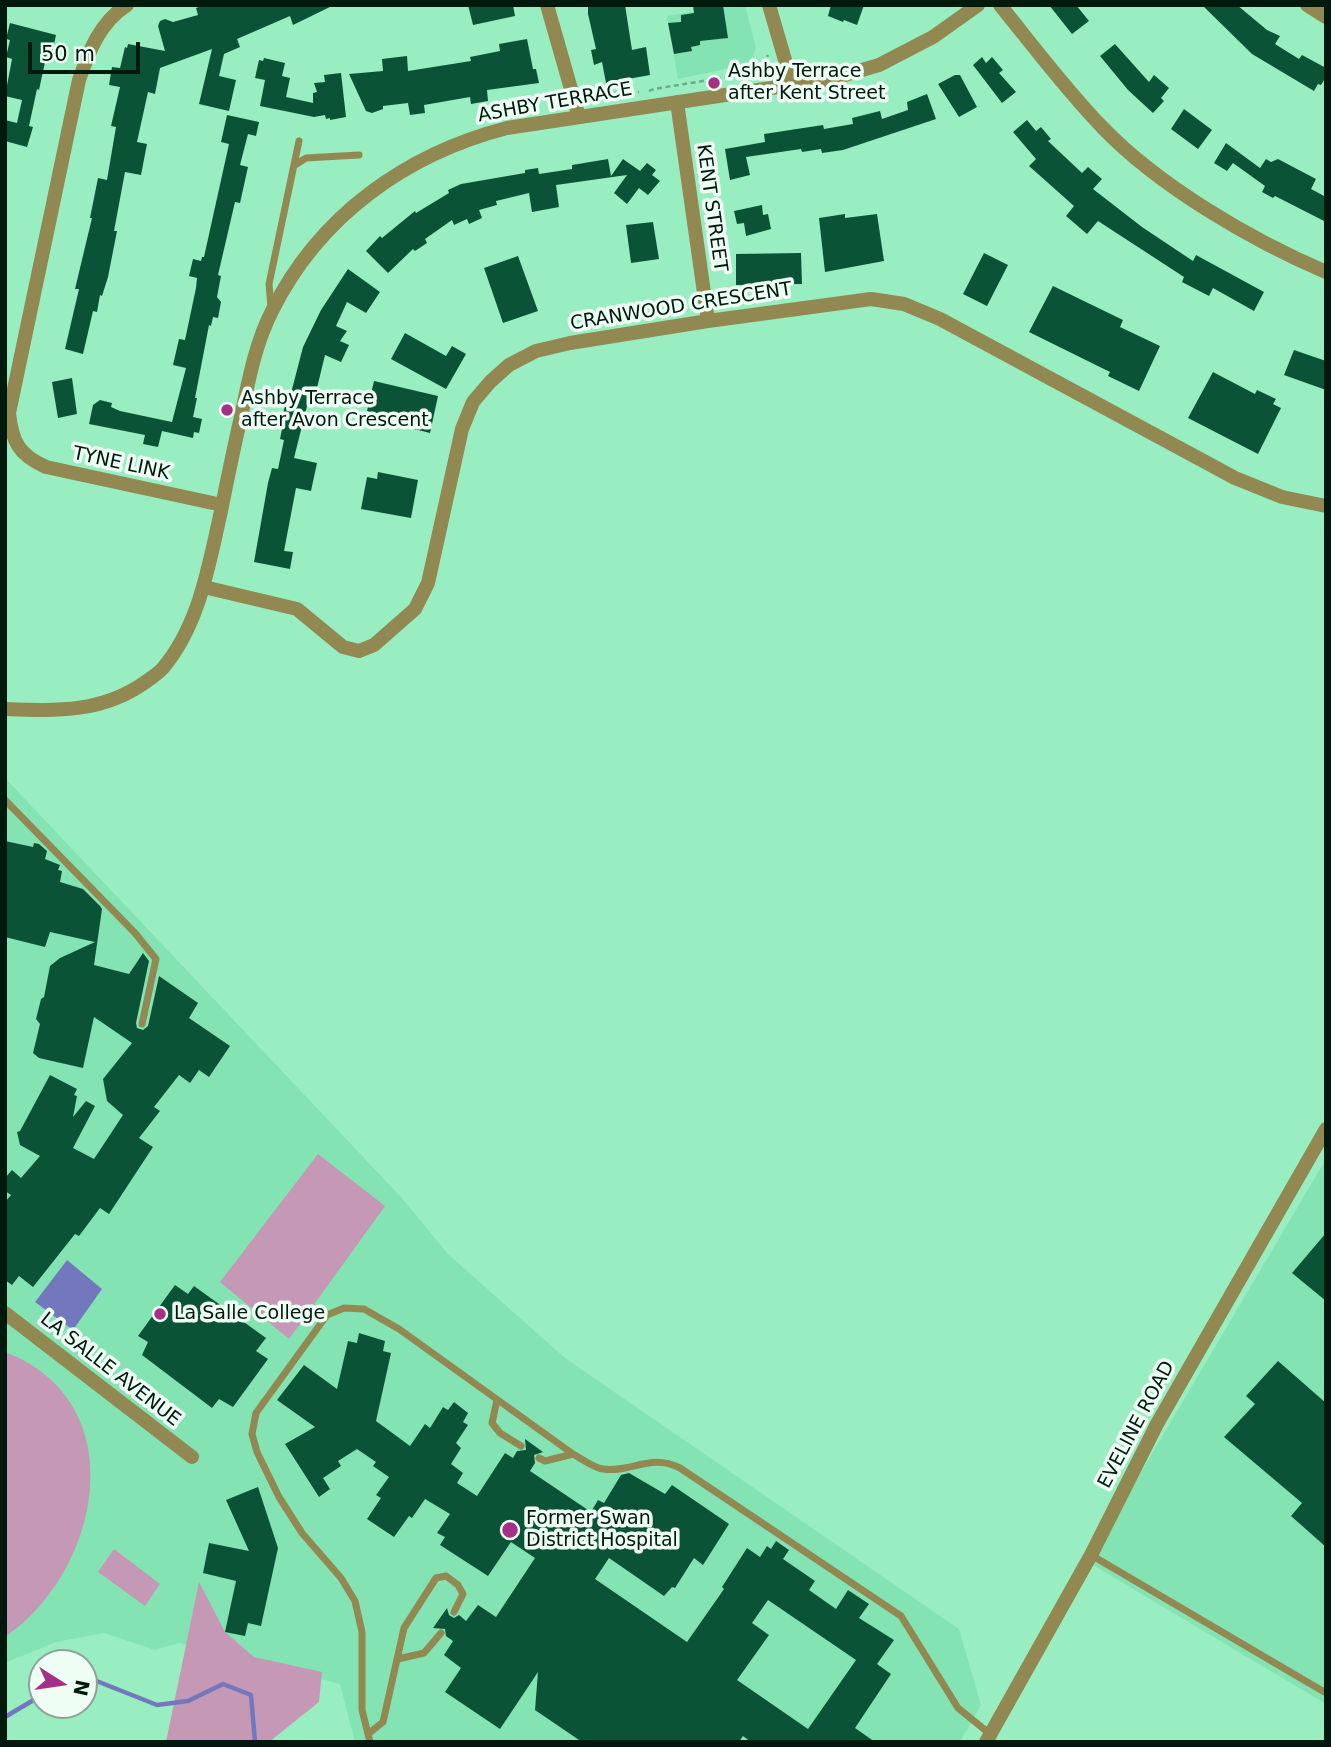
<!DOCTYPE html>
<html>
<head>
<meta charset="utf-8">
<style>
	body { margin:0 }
	#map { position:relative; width:1331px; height:1747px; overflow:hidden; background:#99eec1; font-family:"DejaVu Sans",sans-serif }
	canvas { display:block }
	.frame { position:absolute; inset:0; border:7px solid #00190d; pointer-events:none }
	.north { position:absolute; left:28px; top:1649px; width:70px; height:70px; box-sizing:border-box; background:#eefef5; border:2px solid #8fa298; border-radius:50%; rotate:102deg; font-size:19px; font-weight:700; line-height:28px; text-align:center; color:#00190d }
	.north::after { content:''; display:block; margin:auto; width:24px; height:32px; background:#a63087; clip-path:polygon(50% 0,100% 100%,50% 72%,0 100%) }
	.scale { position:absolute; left:28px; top:42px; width:112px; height:32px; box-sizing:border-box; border:4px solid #00190d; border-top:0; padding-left:9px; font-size:21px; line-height:24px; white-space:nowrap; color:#00190d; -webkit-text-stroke:5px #eefef5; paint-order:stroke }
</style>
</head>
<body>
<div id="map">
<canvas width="1331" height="1747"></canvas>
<div class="frame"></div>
<div class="north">N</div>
<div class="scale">50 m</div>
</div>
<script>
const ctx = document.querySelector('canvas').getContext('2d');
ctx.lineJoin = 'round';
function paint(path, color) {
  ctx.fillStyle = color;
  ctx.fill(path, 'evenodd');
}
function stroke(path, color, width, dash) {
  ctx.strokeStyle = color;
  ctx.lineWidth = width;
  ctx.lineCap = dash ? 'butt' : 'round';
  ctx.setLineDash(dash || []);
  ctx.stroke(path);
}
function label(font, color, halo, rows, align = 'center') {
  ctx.font = font + ' "DejaVu Sans",sans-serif';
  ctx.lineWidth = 7;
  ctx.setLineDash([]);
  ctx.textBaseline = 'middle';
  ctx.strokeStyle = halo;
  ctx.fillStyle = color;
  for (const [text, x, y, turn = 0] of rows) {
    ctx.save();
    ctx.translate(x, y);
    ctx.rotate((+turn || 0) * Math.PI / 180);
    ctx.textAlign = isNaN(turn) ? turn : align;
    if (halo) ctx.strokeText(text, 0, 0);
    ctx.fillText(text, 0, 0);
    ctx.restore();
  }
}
paint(new Path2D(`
	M735,5h10l11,43 -6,16 -72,15 -11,-63z
	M5,778l395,418 48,58 117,104 394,271 22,76 -21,37h-605l-15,-58 -161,-41 -24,7 -51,-17 -48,9 -51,21z
	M1326,1159v545l-238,-142z`), '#84e3b3');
paint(new Path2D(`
	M318,1154l67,52 -96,133 -69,-57z
	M5,1352c131,50 96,220 0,285z
	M114,1549l46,35 -15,22 -47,-34z
	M199,1582l26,50 29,25 68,15 -3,30 -50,40h-103z`), '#c598b5');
paint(new Path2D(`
	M67,1260l35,29 -29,41 -38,-28z`), '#7377bd');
stroke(new Path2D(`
	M84,1676l73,29 31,-4 35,-17 28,11 4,47
	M5,1717l37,-22`), '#7377bd', 4.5);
paint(new Path2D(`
	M204,5h130l-41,20 -3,-9 -53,23 3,8 -16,7 -5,22 17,4 -7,31 -30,-7 13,-55 -52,19 -5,26 -7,-2 -11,50 10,2 -6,31 -16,-3 -11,59h3l-9,46 -6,19 -2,-1 -3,17 -4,-1 -10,43 -18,-5 14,-60h-4l17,-71h-2l8,-40 9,2 9,-53 -5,-1 9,-39 -11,-2 3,-18 8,1 5,-21 2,1 1,-4 37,7 -7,-25 2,-5 5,-2 8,3 25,-7 -2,-7z
	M468,5h45l2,11 -42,9z
	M600,5h25l7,45 14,-3 4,28 -44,8 -4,-21 -8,3 -3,-15 5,-1 -8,-35v-7z
	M693,5h30l5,33 -28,3v4l-9,2 1,4 -18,3 -6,-31 13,-1v-7l13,-2z
	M831,5h33l-7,20 -13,-5 -1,2 -15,-6z
	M1049,5h27l13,16 -17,13z
	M1202,5h35l30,25 13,6 -5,8 24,15 3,-4 24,13v9l-5,8 -3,-1 -4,7 -62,-37z
	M10,23l46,12 -4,19 -5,-1 -8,37 -2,-1 -8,37 4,1 -6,20 -22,-6v-21l12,3 5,-23 -17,-4 7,-37 -6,-2 4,-17 -4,-1z
	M527,39l6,30h3l3,14 -52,7 1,11 -17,3 -1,-7 -46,8 1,8 -15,2 -2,-12 -25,3v3l-11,4 -6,-2 -17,-37 34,-3 -1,-12 25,-3 1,15 63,-10 -1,-4 30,-6 -1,-7z
	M1115,44l34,38 5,-7 15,13 -8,10 3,3 -11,12 -25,-23 -28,-34z
	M982,57l4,6 6,-6 11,13 -4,3 17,19 -14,11 -29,-38z
	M264,58l21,5 -3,13 8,2 -4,19 27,6v-10l4,-1 -3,-9 11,-1 -1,-7 17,-2 5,44 -16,3v-2l-4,1 -1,-4 -11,2 -54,-11 5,-26 -10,-2 4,-18 4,1z
	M955,75h5l17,32 -18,10 -21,-33z
	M927,94l9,25 -93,31 -21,3 -1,-4 -19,3 -1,-3 -55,8 4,18 -20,5 -5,-31 40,-7 -1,-8 59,-9 1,4 29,-5 -1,-6 28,-7 2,8 26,-9 -1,-8z
	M1184,109l28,21 -14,19 -27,-20z
	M227,115l32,7 -3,14 -8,-2 -8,31 8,2 -8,36 -5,-1 -17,73 3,1 -4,21 4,5 -3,16 -5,-1 -2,9 -2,-1 -14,73h2l-4,19 9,2 -3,14 -5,-1 -1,6 -31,-7 -4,16 -15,-3 2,-9 -56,-11 4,-19 7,-5 12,3 -1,4 9,4 52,11 14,-54 -13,-3 6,-26 6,1 11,-52 1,-10 -8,-2 4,-17 8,2 1,-4h2l25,-113 -8,-2z
	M1027,120l9,11 5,-4 10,12 -3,2 34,32 6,-6 14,12 -9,10 49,38 51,34 3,-6 68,37 -10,19 -41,-23 -4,8 -27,-14 2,-5 -86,-56 -11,13 -21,-18 8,-10 -45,-40 7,-7 -23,-27z
	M1226,143l34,25 6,-9 5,3 7,-3 38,20 -5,10 15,8v25l-51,-26 -2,2 -11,-6 3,-6 -32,-23 -6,8 -13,-8z
	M608,159l3,17 12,-17 17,12 7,-8 9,7 -4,5 8,6 -12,14 -9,-7 -12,16 -13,-11 13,-18 -71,10 3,22 -27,5 -3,-19 -33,8 1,4 -18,5 3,8 -13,6 -2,-5 -13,6 -2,-5 -27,19 2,4 -12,8 -2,-2 -25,24 -22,-22 14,-15 2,2 33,-27 1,2 33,-20 -1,-3 13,-6 64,-11v-3l13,-2 1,6 33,-5v-4z
	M762,205l1,10 5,-1 3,15 -25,7 -2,-13 -7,1 -3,-13z
	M845,214v4l32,-4 7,47 -59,11 -6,-54z
	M653,222l6,37 -28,4 -5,-38z
	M801,253l1,31 -66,1v-31z
	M984,253l24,12 -21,41 -24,-12z
	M518,256l20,55 -35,12 -19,-55z
	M348,269l32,23 -14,21 -19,-11 -11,24 11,5 -7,10 9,4 -8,17 -16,-7 -9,37 -5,-2 -17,68 23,5 -6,28 -15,-3 -12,63 9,1 -3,17 -36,-7 14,-79 4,-15 6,1 6,-29 -4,-1 4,-20h-2l4,-18h3l14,-54 18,-37z
	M1053,286l70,34 -3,7 40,19 -21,45 -31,-15 2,-4 -81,-40z
	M405,333l41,23 6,-10 14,8 -20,35 -55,-30z
	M1294,350l32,11v29l-42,-15z
	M1213,372l42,22 2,-4 19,9 -3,5 8,4 -23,46 -70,-36z
	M72,378l5,36 -19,4 -6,-36z
	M374,381l64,15 -8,37 -24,-6 2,-6 -41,-10z
	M378,472l40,8 -7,38 -50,-9 6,-32 10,2z
	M5,841l28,6 1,-4 5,1 8,7 -2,8 15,6 -2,5 4,1 -2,11 23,7 17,17 2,3 -8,56 35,9 14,-21 6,8 -13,62 1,5 6,2 5,-4 11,-50 39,27 -9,15 41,28 -21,31 -10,-7 -9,13 -11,-8 -25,32 6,4 -21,27 14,9 -44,67 -9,-6 -21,28 -4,-2 -42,53 -14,-11 -7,9 -7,-5v-78l6,-7 -6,-4v-13l7,-8 9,8 19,-22 -20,-11 -3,-13 3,-1 30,-56 27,14 -3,6 3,1 -4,21 13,-16 9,5 -22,42 21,11 29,-44 -16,-14 -4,-22 29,-36 -38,-26 -11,51 -44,-10 -6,-5 7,-29 -4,-5 5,-20 3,-2 6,-31 10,-8 35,-16 -45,-10 -5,15 -40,-10z
	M1326,1233v68l-34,-28z
	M175,1285l13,9 6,-8 72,52 -10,13 12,8 -35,48 -14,-8 -7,9 -70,-53 6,-13 -10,-6z
	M359,1333l26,8 -2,10 8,2 -15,68 34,25 15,-22 5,4 13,-21 5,3 6,-8 14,11 -5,9 5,3 -12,18 5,5 -10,16 12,9 -6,10 20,13 28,-43 8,5 4,-7 9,-1 -1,-11 18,13 -9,3 1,8 -5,8 61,41 7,-12 6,3 17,-28 8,-2 36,21 7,-9 57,39 -26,41 -9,-7 -19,30 -3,-1 -8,9 -55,-38 -14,21 92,63 37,-53 -2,-2 25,-39 13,9 7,-11 4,3 5,-8 13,9 -6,9 32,22 -6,9 27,19 12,-19 21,14 -10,14 35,22 -17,24 14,10 -36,54 20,14h-124l-8,-6 -4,6h-157l-47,-32 3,-38 -38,57 -55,-37 16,-24 -17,-13 9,-14 -7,-5 -1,-7 -12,-1 14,-20 2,7 5,3 5,-3 7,6 12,-16 18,12 39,-59 -24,-16 -23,34 -48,-31 5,-8 -8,-4 13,-19 -25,-15 -13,19 -3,-2 -15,21 -27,-18 14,-21 -5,-3 13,-18 -16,-11 3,-4 -19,-13 -19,12 3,5 -18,12 7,11 -11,8 -34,-53 30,-17 -38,-27 27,-35 33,24 11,-48 9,2zM768,1600l88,60 -48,69 -71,-49 32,-45 -17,-12z
	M1278,1361l48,42v144l-35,-31 11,-13 -78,-66 31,-33 -9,-8z
	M258,1487l20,61 -17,78 -13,-3 -3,13 -20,-4 11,-51 -33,-8 6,-30 40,8 -23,-51z`), '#0b5336');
stroke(new Path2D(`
	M649,91l5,-2 98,-16 11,-8 5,-10
	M587,94l52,-2`), '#6aac89', 2.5, [5, 3.5]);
stroke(new Path2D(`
	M295,165l11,-7 53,-3
	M271,307l-2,-23 30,-143
	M5,800l130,133 21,26 -14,65
	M497,1400l-5,23 8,10 21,13
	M539,1458l6,3 28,-7
	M1091,1555l235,138
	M398,1659l26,-6 17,-20
	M368,1734l15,-12 21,-94 32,-50 10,-2 12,9 5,9 -9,18
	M370,1742l-8,-32v-78l-7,-31 -14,-23 -39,-45 -23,-36 -22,-45 -5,-18 4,-21 71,-98 17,-7 20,1 35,20 174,125c9,5 21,14 30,15 29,4 47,-16 77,-1l221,148 57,92 32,26`), '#918852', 7);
stroke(new Path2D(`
	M127,5c-27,17 -38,46 -48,75l-70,333c3,29 10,42 37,54l176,38
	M547,5l32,112
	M769,5l23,79
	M1000,5c34,42 66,85 103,123 56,58 148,112 223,144
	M1307,5l19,12
	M677,102l31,219
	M204,587l93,22 46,38 16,4 15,-6 41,-36 13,-26 34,-154 11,-27 17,-20 19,-17 27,-14 34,-8 138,-22 163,-22 33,5 36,15 295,159 47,19 44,9
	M5,709c52,2 98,4 142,-28 5,-4 12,-8 16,-13 36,-43 45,-100 57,-152 7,-35 14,-69 22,-104 7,-34 14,-70 30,-101 47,-95 134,-157 235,-183l324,-49 48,-14 54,-28 45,-32
	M5,1313l187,144
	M986,1742l105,-187 66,-131 169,-295`), '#918852', 14);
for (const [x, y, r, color] of [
	[714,83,7,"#a63087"],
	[227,410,7,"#a63087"],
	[160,1314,7,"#a63087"],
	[510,1530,9,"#a63087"]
]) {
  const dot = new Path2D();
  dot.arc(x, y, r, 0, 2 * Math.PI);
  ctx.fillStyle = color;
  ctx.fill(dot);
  stroke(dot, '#eefef5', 2.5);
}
label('19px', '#00190d', '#eefef5', [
	["Ashby Terrace",728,72],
	["after Kent Street",728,94],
	["Ashby Terrace",241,399],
	["after Avon Crescent",241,421],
	["La Salle College",174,1314],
	["Former Swan",526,1519],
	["District Hospital",526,1541]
], 'left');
label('19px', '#00190d', '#eefef5', [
	["ASHBY TERRACE",555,103,-10],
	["KENT STREET",711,208,82],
	["CRANWOOD CRESCENT",681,307,-9],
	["TYNE LINK",121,464,12],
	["LA SALLE AVENUE",110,1370,38],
	["EVELINE ROAD",1137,1425,-62]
]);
</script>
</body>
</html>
